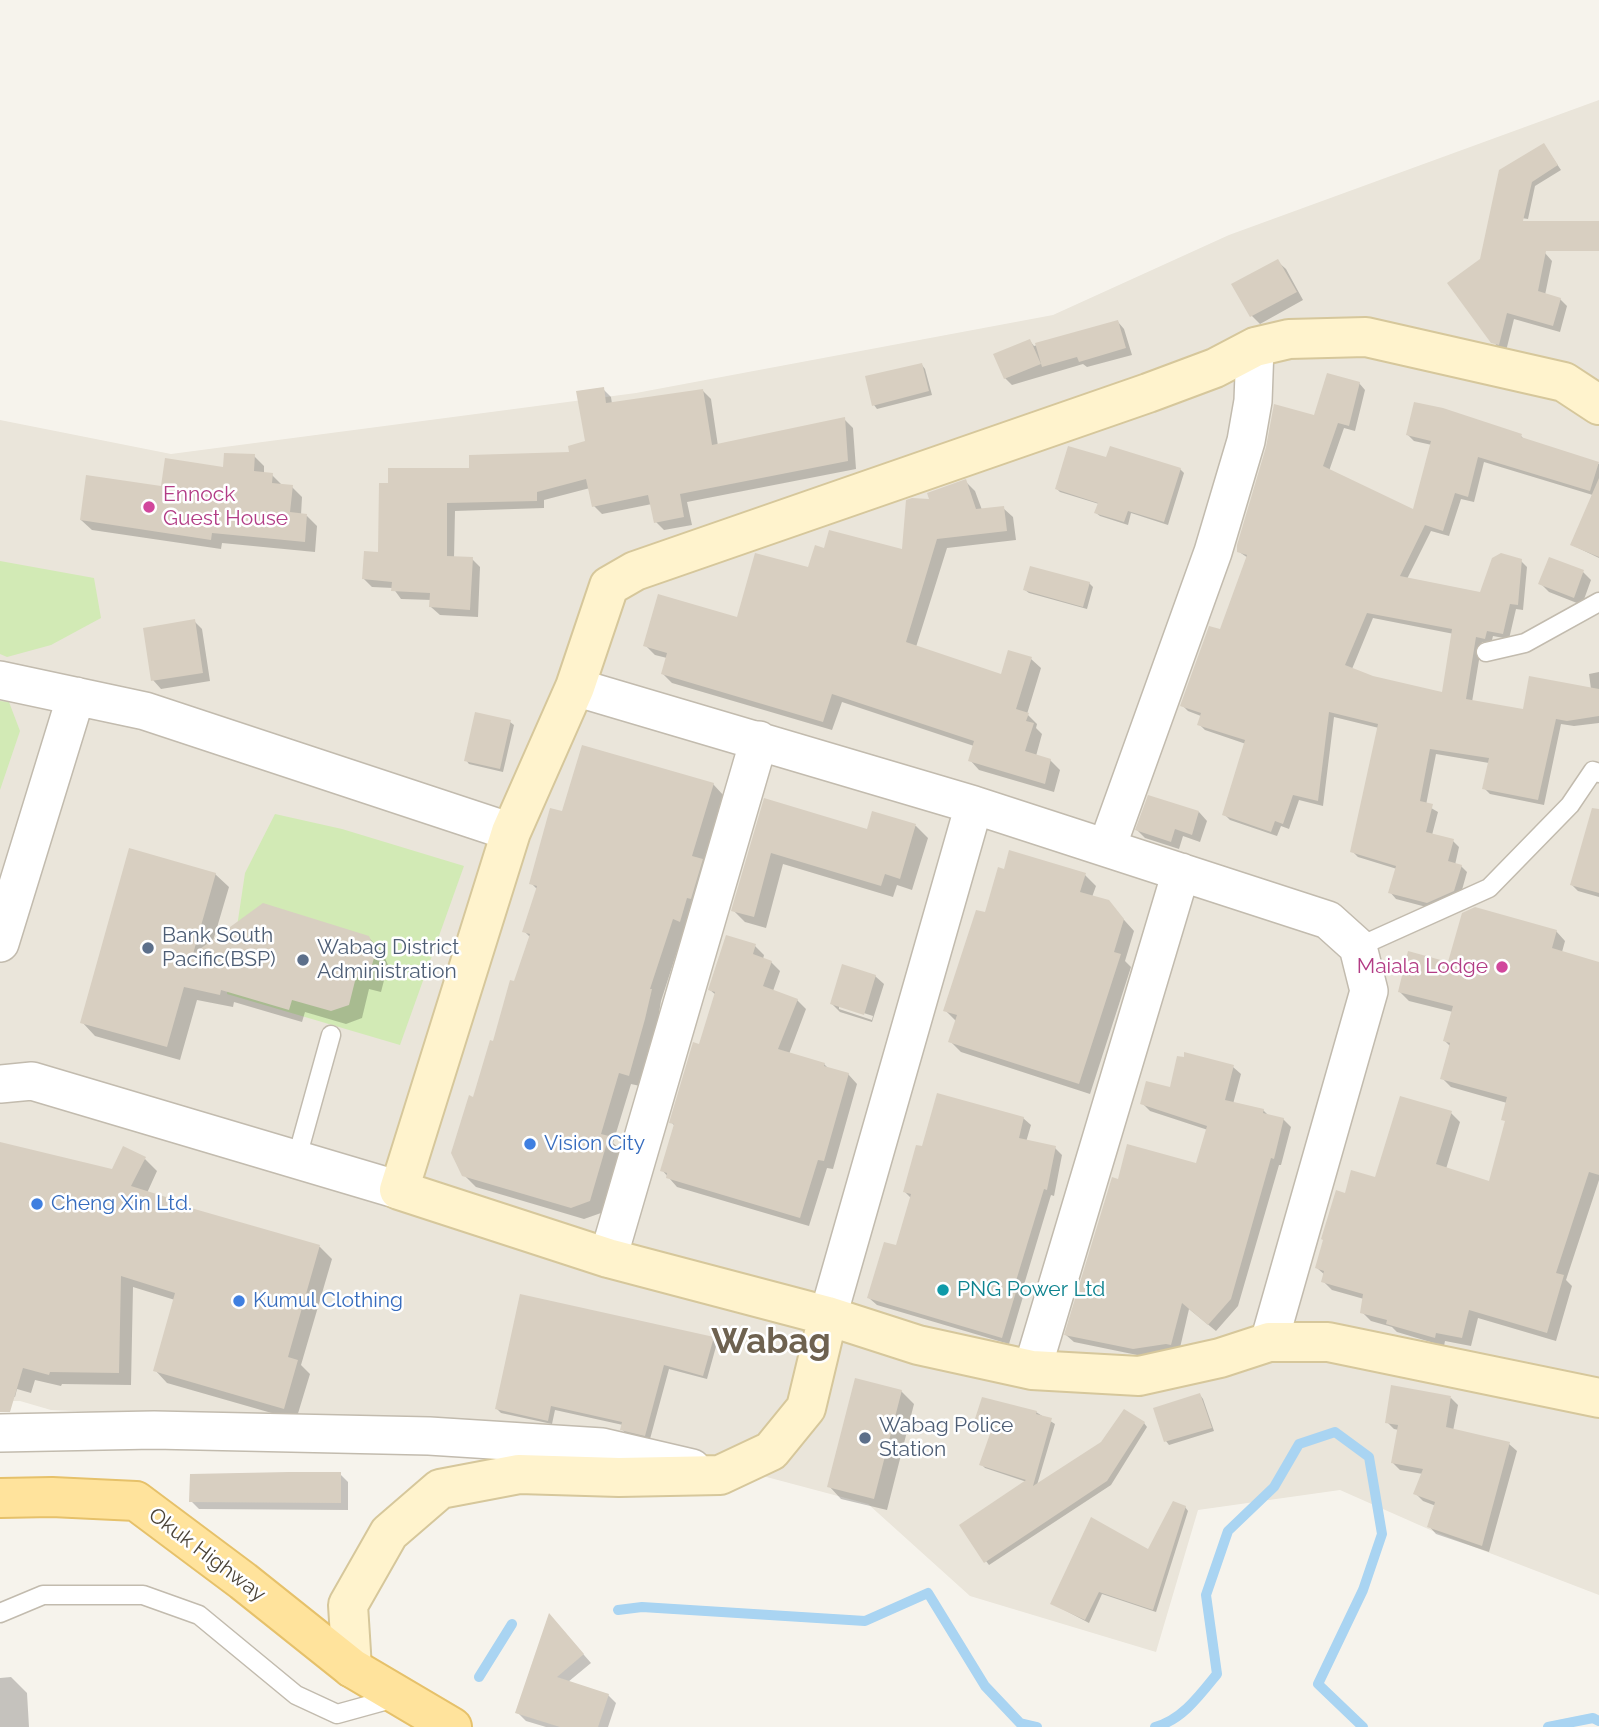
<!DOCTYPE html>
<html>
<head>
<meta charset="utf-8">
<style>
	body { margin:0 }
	canvas { display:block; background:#f6f3ec }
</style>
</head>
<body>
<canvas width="1599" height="1727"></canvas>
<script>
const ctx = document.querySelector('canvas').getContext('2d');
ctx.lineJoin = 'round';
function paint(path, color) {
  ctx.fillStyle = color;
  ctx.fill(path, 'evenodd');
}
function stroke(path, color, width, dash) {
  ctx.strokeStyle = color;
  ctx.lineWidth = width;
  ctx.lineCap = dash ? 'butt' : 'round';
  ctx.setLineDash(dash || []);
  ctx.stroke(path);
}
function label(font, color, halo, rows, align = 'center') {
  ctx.font = font + ' Raleway,sans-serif';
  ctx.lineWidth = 5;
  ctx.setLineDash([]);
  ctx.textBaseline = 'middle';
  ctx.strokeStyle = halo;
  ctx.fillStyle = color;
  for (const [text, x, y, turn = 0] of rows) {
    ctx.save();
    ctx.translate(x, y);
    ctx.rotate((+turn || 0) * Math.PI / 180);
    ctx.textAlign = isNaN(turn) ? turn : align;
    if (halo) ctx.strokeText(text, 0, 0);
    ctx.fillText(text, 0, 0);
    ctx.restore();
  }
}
paint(new Path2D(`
	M1599,100v1495l-164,-63 -95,-42 -142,20 -42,142 -186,-56 -102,-92 -263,-70 -554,-24 -31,-9h-20v-981l171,34 465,-61 417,-78 176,-80z`), '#eae5da');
paint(new Path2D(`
	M0,561l94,17 7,40 -50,27 -44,12 -7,-3z
	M0,701l9,1 11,29 -20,59z
	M275,814l67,15 122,37 -64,179 -173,-51 18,-121z`), '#d2eab5');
paint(new Path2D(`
	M1544,145l17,25 -26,16 -7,33 -32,-5z
	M1545,253l7,8 -7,34 15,4 7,7 -7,26 -46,-13 -8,32 -6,-1 -51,-67z
	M1277,261l9,8 17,31 -43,24 -8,-8 -18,-31z
	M1118,322l6,7 8,26 -45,12 -4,-3 -71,21 -7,-7 25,-37 4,5z
	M922,365l3,4 7,26 -55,14 -3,-4z
	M1359,383l6,7 -10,41 -11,-3 -15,43 85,41 18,-67 -18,-4 -7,-7 114,2 5,5 73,23v22l-3,10 -112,-34 -10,40 -13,-3 -12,37 -18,-5 -24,48 74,15 40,-33 6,6 -4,43 -7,-1 -7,30 -16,-3 -2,8 -9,-2 -10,60 52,9 67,-22 -2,-15 10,-2v51l-25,3 -13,-2 -17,81 -54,-11 -6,-6 5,-25 -53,-9 -10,51 12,7 -6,23 21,6 6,6 -4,18 6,1 6,6 -7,25 -26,12 -38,-10 -6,-7 7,-23 -39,-12 -6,-6 27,-123 -45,-11 -11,89 -24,-6 -10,29 -8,-3 -4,10 -47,-16 -6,-6 22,-70 -41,-14 -6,-6 2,-8 -13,-5 -6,-6 39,-73 27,-74 -10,-7 77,-134zM1373,618l81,16 -11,61 -70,-18 -21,-8z
	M603,389l8,8 1,7 91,-13 8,8 7,47 126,-27 9,9 3,41 -169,33 5,23 -28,5 -8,-8 -4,-18 -50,10 -8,-8 -4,-18 -46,12v8l-89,3 -1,47 18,1 8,8 -2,50 -38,-2 -9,-8 1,-7 -31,-1 -8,-11 -21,-1 -9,-9 17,-24 91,-84 101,-16 15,-11z
	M254,456l10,10v8l8,1 11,11 9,1 10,10 -1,18 6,1 10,10 -2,26 -93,-9 -1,6 -129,-19 -11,-10 81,-32 63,-19z
	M1107,460l73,9 4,4 -16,52 -37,-12 -3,12 -28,-9 -4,-3 3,-9 -39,-12 -3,-3z
	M965,481l10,10 7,19 21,-2 10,9 3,23 -69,8 -31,99 86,29 29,-17 10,9 -14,46 10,10 -1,4 6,6 -6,22 14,4 10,10 -6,22 -75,-22 -9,-10 4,-14 -132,-44 -10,28 -160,-47 -9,-9 4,-16 -12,-3 -10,-10 93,-26 71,-50 16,-19 79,1 27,-50z
	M1599,527v31l-27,-13z
	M1583,572l8,8 -9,25 -33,-13 -8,-8z
	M1089,583l4,4 -6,22 -58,-16 -4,-3z
	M194,621l8,8 8,52 -49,8 -8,-9z
	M510,722l4,3 -11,47 -34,-8 -3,-4z
	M713,784l11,12 -32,136 -8,-2 -23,71 -5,30 -16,55 -9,-2 -18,59 7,6 -19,64 -17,6 -108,-32 -12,-12 11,-76 55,-162 -6,-6 14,-41 -7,-7 33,-69z
	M765,800l103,31 5,-18 43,13 12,12 -16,52 -15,-5 -4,12 -110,-33 -17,64 -21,-6 -12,-12z
	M1199,812l8,9 -7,21 -17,-6 -4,13 -34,-11 -8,-8z
	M1599,857v40l-21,-6 -6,-6z
	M215,874l14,13 -16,54 156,-3 13,13 6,14 -7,27 -12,-3 -7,29 -16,6 -41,-12 -3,10 -68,-20 -1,5 -36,-7 -17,60 -85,-24 -13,-14z
	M1085,875l11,11 -4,11 16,5 26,29 -9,30 6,6 -41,127 -129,-42 -11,-11 6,-20 -11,-11 41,-95z
	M1556,931l9,10 -3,11 37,12v216l-33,100 6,6 -16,55 -78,-23 -7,28 -26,-5 -1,5 -47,-14 -5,-5 -21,-6 -9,-9 2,-13 -32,-9 -9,-9 2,-6 -8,-7 29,-73 30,-15 75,-67 9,9 -14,47 44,14 16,-61 1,-19 -56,-16 -9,-9 9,-31 -6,-6 8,-29 -44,-11 -9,-9 50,-28z
	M755,946l9,9 -1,4 8,3 9,9 -7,20 24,9 9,9 -17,45 35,10 5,5 19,5 9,10 -24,85 -6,-1 -18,58 -132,-39 -15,-17 14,-43 -5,-5 29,-76 16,-51 -6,-5z
	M875,976l9,8 -12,38 -32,-10 -8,-8zM839,1005l34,11 -1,4 -33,-11z
	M1233,1067l8,7 -8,30 30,6 6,6 14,3 8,8 -10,38h-2l-41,141 -22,25 -27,-22 -10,43 -37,4 -68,-14 -8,-7 53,-154 78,-16 11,-35 -58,-19 -8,-8 29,-14z
	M1023,1118l8,7 -5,17 29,6 7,7 -8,41 -3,-1 -28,93 2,2 -16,54 -132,-39 -8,-7 28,-50 14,-50 -6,-6 19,-43z
	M0,1144l113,27 32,-12 12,12 -10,22 37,12 5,4 131,38 12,12 -31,106 9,9 -14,46 -129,-37 -12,-13 20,-70 -42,-13 -2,98 -69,-1 -1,2 -26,-6 -4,13 -14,-4 -2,8 -15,-5z
	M713,1338l4,5 -10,36 -38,-10 -19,70 -24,-5 -4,-5 1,-4 -68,-15 -3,14 -51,-11 -4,-4z
	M901,1391l13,13 -27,106 -46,-11 -12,-13z
	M1200,1395l3,4 11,32 -45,14 -3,-4z
	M1451,1398l7,7 -5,26 56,13 8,7 -28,101 -53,-18 -7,-8 7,-20 -13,-5 -8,-8 8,-19 -23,-4 -7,-7 6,-33 -5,-1 -7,-7z
	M1036,1412l19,12 -18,61 107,-62 3,4 -36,58 -122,80 -3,-4 41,-79 -42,-14 -4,-4 11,-32 -13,-4 -4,-3z
	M340,1474l8,8v28l-149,-1 -8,-8z
	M1185,1507l3,4 -32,101 -54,-18 -13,29 -36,-19 96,-52z
	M557,1624l34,39 -23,19 40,13 8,8 -8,24h-62l-20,-6 -9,-9z
	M11,1677l16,16 2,34h-29v-49z`), '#0003');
stroke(new Path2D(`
	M618,1610l24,-3 223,14 63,-28 57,93 35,37 17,4
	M479,1677l33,-53
	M1155,1727c27,-7 45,-32 62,-53l-11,-79 22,-64 46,-44 25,-43 36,-12 34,25 13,77 -19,56 -45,94 45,43
	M1548,1727l45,-9 6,3`), '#a9d4f2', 10);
paint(new Path2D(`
	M1544,143l14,22 -26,17 -9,39h76v30h-53l-8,40 23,7 -8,28 -46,-13 -8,32 -8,-2 -44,-60 33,-24 19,-89z
	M1278,259l19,33 -47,25 -19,-33z
	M1118,320l8,28 -47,14 -2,-5 -35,10 -7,-24z
	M1030,339l11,25 -37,15 -11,-25z
	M922,363l7,28 -57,15 -7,-30z
	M1327,373l33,9 -11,44 -11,-3 -15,43 90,43 18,-68 -25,-6 8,-33 29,6 79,26 -1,3 78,25 -9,29 -112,-34 -10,40 -13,-4 -12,38 -18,-6 -25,51 80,16 12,-34 9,-5 21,6 -4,46 -8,-1 -7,30 -16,-3 -2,8 -9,-2 -10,62 57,10 6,-33 70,13v27l-32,5 -11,-2 -18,81 -56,-11 7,-31 -59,-9 -10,52 13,3 -7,28 28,7 -6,22 14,4 -8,26 -27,12 -39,-10 8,-27 -46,-14 28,-128 -49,-12 -11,89 -25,-6 -10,29 -8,-3 -4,11 -49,-17 23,-75 -48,-15 4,-12 -21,-7 29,-80 11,3 27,-74 -10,-3v-7l29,-98 8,-43 40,11zM1367,613l85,16 -10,63 -69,-16 -28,-11z
	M604,387l2,16 97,-14 9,56 133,-28 3,44 -168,33 4,23 -30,6 -6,-28 -56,12 -6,-28 -49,13v9l-90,2v53l26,1 -3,53 -41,-3 1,-14 -39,-2 1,-9 -30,-3 2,-28 14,1 1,-69h9v-15h81v-13l100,-3 -1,-6 17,-5 -9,-50z
	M1068,446l38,11 4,-11 71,22 -17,54 -36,-11 -4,11 -30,-9 4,-10 -43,-14z
	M224,453l31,1 -1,17 19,2 -1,10 21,2 -3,27 17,2 -2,28 -93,-9 -1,7 -131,-20 6,-45 75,11 4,-28 58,9z
	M1599,478v79l-29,-12z
	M966,479l10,30 28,-3 3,25 -70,8 -31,103 95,32 7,-24 24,7 -16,52 13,4 -3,8 8,2 -9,28 26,8 -6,25 -77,-23 6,-20 -142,-47 -9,28 -162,-48 6,-21 -24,-7 15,-52 79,23 18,-64 53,14 7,-22 9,3 5,-18 73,19 4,-49 6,-2 17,1 -2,-6z
	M1549,557l35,13 -10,28 -36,-14z
	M1030,566l60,16 -7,25 -60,-17z
	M195,619l8,54 -52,8 -8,-53z
	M475,712l36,8 -11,49 -36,-8z
	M582,745l132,38 -22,73 11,3 -12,40 -4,-1 -7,24 -7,-3 -23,70h2l-7,30 -16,57 -10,-3 -18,61 8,2 -19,65 -19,7 -109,-32 -11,-23 18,-58 4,2 17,-57 3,1 17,-61 4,1 16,-47 -8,-2 15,-46 -8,-2 21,-76 12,3z
	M1148,795l51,16 -7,24 -17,-6 -4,13 -36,-12z
	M764,798l103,31 5,-18 44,13 -16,55 -15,-5 -4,12 -110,-33 -17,64 -23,-6z
	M1592,808l7,1v84l-29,-8z
	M129,848l87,25 -23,81 70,-51 106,33 7,15 -8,28 -12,-2 -7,28 -18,6 -39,-11 -3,10 -68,-20 -1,5 -36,-8 -17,60 -87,-24z
	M1009,850l77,23 -6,19 29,8 15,19 -10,33 7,2 -42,130 -131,-42 9,-27 -14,-4 33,-101 9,2 13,-45 6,2z
	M1475,907l82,23 -5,18 47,14v213l-10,-3 -33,101 8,2 -17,58 -78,-23 -7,28 -26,-5 -1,5 -49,-14 1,-4 -27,-7 3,-19 -42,-12 3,-11 -9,-3 8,-28 -2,-1 15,-49 9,3 6,-23 24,7 25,-81 52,15 -16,53 53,17 16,-60 -4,-1 6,-23 -67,-18 10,-36 -7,-2 10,-35 -55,-14 10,-41 40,11 14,-49z
	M726,935l30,9 -3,10 19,7 -9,25 35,13 -20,50 47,14 -1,3 25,7 -25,88 -6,-1 -18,58 -134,-40 1,-5 -7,-2 14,-47 -5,-1 24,-81 6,2 16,-52 -7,-2z
	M842,964l34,11 -12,40 -34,-11z
	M1184,1052l50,13 -9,35 39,9 -1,4 21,5 -10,41 -3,-1 -40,141 -23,26 -26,-22 -11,42 -5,-1 -33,5 -69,-14 48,-158 6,2 9,-35 69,19 11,-37 -67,-22 6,-23 24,6 7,-31 7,1z
	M937,1093l87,24 -5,21 37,8 -9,44 -3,-1 -28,92 3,1 -17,56 -135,-40 17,-56 12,3 15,-51 -8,-2 13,-47 6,1z
	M0,1142l112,27 11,-23 23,11 -15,29 54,17 -1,3 136,39 -32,112 10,3 -14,49 -131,-38 22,-78 -54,-17 -2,97 -69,-1 -1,3 -26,-7 -13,44h-10z
	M520,1294l194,43 -11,39 -39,-11 -19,71 -25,-6 2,-8 -71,-16 -3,15 -53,-12z
	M855,1378l47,12 -28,109 -47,-12z
	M1391,1385l60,11 -5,31 64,15 -28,104 -55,-19 8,-25 -22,-8 10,-25 -32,-6 7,-38 -13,-2z
	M1200,1393l12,35 -48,14 -11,-34z
	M982,1397l55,14 -1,3 16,4 -19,68 68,-44 23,-33 21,13 -38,59 -123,82 -25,-38 67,-45 -47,-15 12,-34 -18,-6z
	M289,1472h52v31l-152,-1 1,-28z
	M1173,1501l13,5 -33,104 -54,-18 -14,28 -35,-16 41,-87 57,32z
	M549,1613l35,41 -27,23 52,17 -11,33h-38l-45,-14z`), '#d8cfc1');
const lane = new Path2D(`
	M1486,652l39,-9 74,-41
	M1358,947l131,-59 81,-83 23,-34 6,2
	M296,1161l35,-126
	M0,1613l43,-18h100l56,20 97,80 41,19 58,-16`);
const street = new Path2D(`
	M0,680l145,31 366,121
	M575,687l399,118 354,115 30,27 11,44 -100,351
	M1107,847l106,-295 33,-111 7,-40 2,-54
	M0,943l76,-247
	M0,1084l32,-3 367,109
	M608,1258l151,-518
	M828,1316l146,-511
	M1032,1370l149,-498
	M0,1433l154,-3 275,6 173,11 90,21`);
const secondary = new Path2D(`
	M1599,405l-35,-23 -198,-45 -77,2 -34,8 -40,21 -67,25 -513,178 -26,15 -34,101 -64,145 -112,358 209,68 220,58 90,29 114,25 107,6 81,-18 49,-16h59l271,56
	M352,1668l-4,-63 41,-72 51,-44 79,-15 100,3 101,-2 51,-24 35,-43 22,-92`);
const primary = new Path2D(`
	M0,1498l52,-1 84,4 107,80 109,87 100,59`);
stroke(lane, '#c2bbae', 21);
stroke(street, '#c2bbae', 40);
stroke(secondary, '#d6c79b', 42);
stroke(primary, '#e6c16a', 42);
stroke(lane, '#fff', 18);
stroke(street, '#fff', 37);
stroke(secondary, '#fff3cd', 38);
stroke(primary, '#ffe39c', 38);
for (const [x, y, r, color] of [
	[149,507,7,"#d1479c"],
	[148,948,7,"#5c6f8a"],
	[303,960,7,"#5c6f8a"],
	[1502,967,7,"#d1479c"],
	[530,1144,7,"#3f7fe0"],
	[37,1204,7,"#3f7fe0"],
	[943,1290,7,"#0f9aa8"],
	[239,1301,7,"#3f7fe0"],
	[865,1438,7,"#5c6f8a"]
]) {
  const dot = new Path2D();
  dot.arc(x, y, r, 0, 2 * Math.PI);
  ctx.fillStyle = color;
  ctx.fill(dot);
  stroke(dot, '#fff', 2.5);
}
label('21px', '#b23c85', '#fff', [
	["Ennock",163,495],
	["Guest House",163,519],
	["Maiala Lodge",1488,967,"right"]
], 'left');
label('21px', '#4e5e75', '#fff', [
	["Bank South",162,936],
	["Pacific(BSP)",162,960],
	["Wabag District",317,948],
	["Administration",317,972],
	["Wabag Police",879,1426],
	["Station",879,1450]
], 'left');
label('21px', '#366cbe', '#fff', [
	["Vision City",544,1144],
	["Cheng Xin Ltd.",51,1204],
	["Kumul Clothing",253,1301]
], 'left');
label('21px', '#0d838f', '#fff', [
	["PNG Power Ltd",957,1290]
], 'left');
label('21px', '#4b4439', '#fff', [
	["Okuk Highway",207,1555,37]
]);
label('bold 35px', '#6e6250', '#fff', [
	["Wabag",771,1342]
]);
</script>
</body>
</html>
